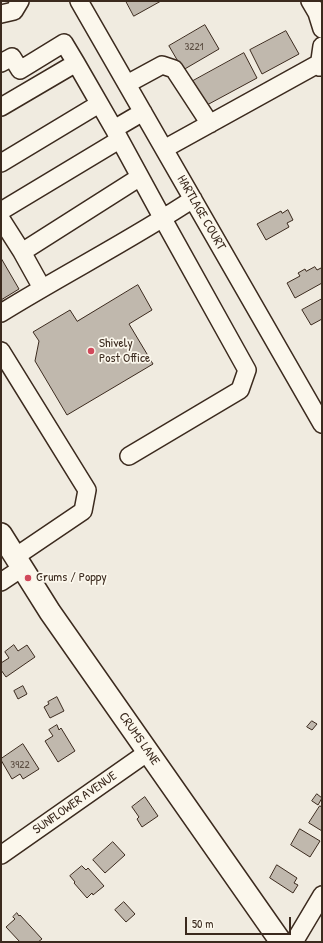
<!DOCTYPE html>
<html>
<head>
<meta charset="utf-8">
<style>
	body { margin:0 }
	#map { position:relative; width:323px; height:943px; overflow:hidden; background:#f0ebe0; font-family:"Patrick Hand",sans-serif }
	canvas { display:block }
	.frame { position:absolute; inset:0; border:2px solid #3b2a1e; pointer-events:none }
	.scale { position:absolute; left:185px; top:917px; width:106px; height:18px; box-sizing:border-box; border:2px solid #3b2a1e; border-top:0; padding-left:5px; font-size:12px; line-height:14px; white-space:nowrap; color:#3b2a1e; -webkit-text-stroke:3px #fbf7ec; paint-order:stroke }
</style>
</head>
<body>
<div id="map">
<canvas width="323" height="943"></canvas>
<div class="frame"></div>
<div class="scale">50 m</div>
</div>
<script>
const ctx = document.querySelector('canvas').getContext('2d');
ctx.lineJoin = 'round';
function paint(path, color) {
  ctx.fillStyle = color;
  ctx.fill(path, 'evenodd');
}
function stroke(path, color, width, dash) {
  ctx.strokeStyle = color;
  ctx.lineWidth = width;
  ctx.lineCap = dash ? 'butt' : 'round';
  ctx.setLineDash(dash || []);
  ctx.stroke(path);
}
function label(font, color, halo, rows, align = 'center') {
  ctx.font = font + ' "Patrick Hand",sans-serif';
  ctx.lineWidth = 3.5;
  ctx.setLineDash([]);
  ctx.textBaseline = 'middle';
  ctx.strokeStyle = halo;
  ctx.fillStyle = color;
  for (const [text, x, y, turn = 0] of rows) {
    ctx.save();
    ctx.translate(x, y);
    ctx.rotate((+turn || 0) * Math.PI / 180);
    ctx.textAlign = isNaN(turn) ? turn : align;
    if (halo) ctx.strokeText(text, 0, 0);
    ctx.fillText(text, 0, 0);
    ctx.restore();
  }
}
const building = new Path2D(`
	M126,1h35l-27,15z
	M205,25l14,24 -36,21 -14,-24z
	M286,31l13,23 -37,20 -12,-24z
	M244,53l13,25 -50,27 -14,-24z
	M288,210l5,10 -6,3 2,4 -23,13 -9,-16 24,-13 1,2z
	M1,258l18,31 -18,11z
	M315,267l2,3 4,-2 1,1v14l-27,15 -8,-15 13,-7 -2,-3 7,-4 1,2z
	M138,285l14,25 -23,14 24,40 -86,51 -32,-54 4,-20 -6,-9 37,-22 7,11z
	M322,299v20l-11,6 -9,-15z
	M14,645l4,6 9,-6 8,12 -29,20 -5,-7v-7l8,-5 -4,-6z
	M23,686l4,8 -9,5 -4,-8z
	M57,697l7,14 -14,7 -6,-11 5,-3 -1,-2z
	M312,721l5,3 -5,6 -5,-3z
	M57,725l2,5 2,-2 14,23 -17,11 -13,-21 8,-5 -4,-6z
	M23,744l16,25 -16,10 -3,-5 -8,5 -11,-19v-1z
	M317,794l5,4 -4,7 -6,-4z
	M145,797l13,19 -16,11 -5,-8 2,-2 -7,-10z
	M320,806l2,1v24l-13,-8z
	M300,829l20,12 -10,16 -19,-12z
	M113,842l12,13 -20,18 -12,-13z
	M277,865l20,13 -3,5 4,2 -5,8 -23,-15z
	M82,866l4,4 2,-2 16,18 -11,9 -1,-2 -5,5 -13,-15 1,-1 -5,-6z
	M124,902l11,12 -9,8 -11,-12z
	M17,913l2,3 1,-1 22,24 -4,3h-4l-1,-1 -1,1h-12l-14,-15 9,-8 -2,-2z`);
paint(building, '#c0b8ad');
stroke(building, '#3b2a1e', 1);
const minor = new Path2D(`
	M79,1l243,423
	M310,1l7,12 5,16
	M1,14l13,-3 6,-10
	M1,63l11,-6 8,13 44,-27 12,20 38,66 29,-17
	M319,67l3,-21
	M127,84l35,-19 12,4 36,55
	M1,107l75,-44
	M114,129l49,90 84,151 -7,20 -111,66
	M164,149l152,-84 6,2
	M1,163l98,-59
	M1,211l118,-71
	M1,219l21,33 20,36
	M22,252l118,-75
	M1,313c63,-39 130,-73 192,-114
	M1,351l86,139 -4,21 -68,46
	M1,582l21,-14
	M1,855l147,-103
	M294,942l28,-47`);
const major = new Path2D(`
	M1,534l49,78 231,330`);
stroke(minor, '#3b2a1e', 20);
stroke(major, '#3b2a1e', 24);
stroke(minor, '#fbf7ec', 17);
stroke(major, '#fbf7ec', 21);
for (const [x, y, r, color] of [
	[91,351,4,"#d1495b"],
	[28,578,4,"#d1495b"]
]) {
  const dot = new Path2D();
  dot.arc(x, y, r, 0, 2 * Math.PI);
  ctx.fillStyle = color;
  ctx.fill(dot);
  stroke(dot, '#fbf7ec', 1.5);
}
label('11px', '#5c4e42', null, [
	["3221",194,47],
	["3922",20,765]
]);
label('13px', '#3b2a1e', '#fbf7ec', [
	["HARTLAGE COURT",201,213,60],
	["CRUMS LANE",139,739,55],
	["SUNFLOWER AVENUE",75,803,-35]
]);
label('13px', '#3b2a1e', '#fbf7ec', [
	["Shively",99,344],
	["Post Office",99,359],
	["Crums / Poppy",36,578]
], 'left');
</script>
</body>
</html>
